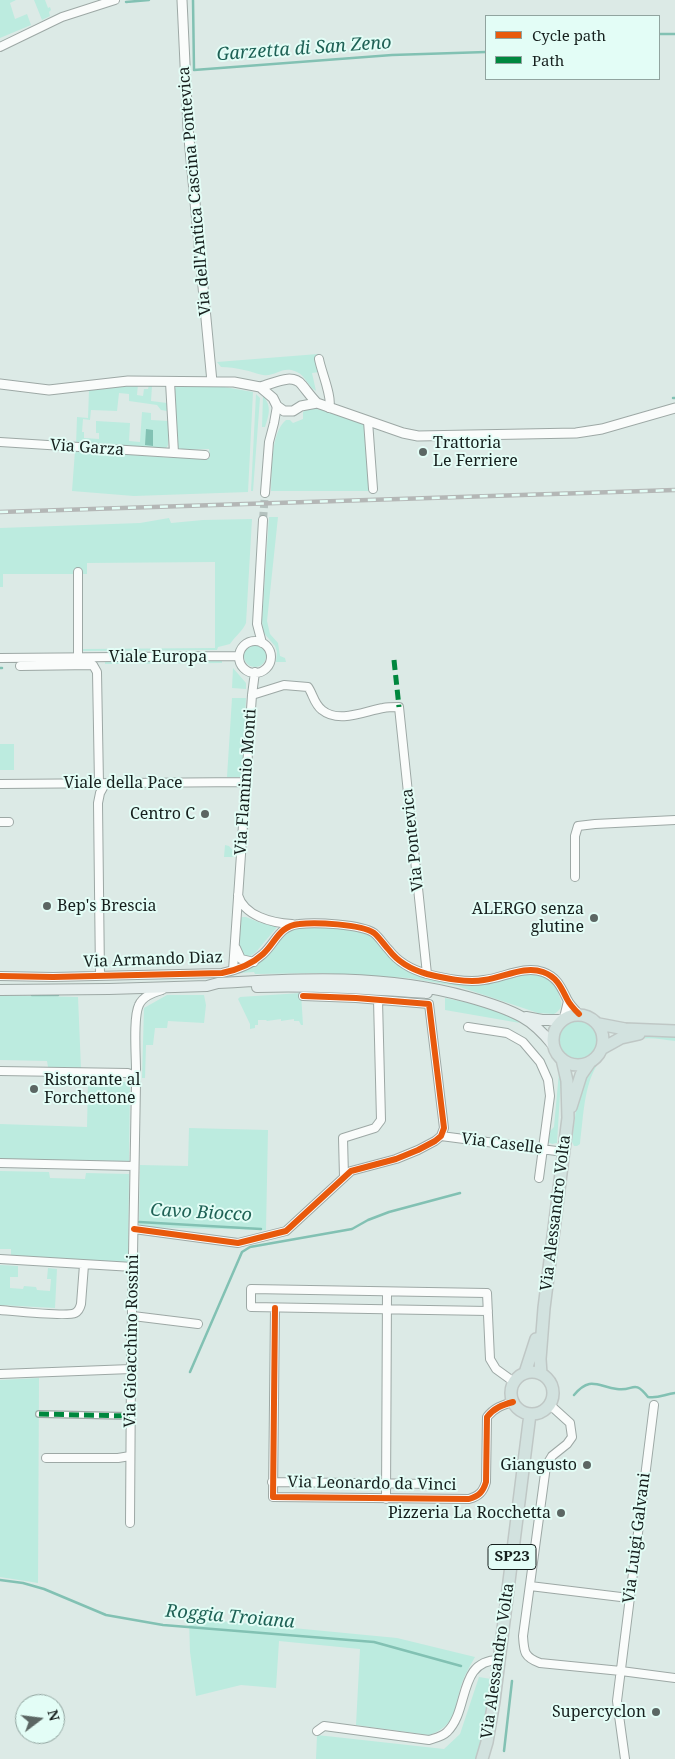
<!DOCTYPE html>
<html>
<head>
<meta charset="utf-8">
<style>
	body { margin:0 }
	#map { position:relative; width:675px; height:1759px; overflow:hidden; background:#dceae6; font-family:"Noto Serif",serif }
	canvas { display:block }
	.legend { position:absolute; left:485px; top:15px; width:175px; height:65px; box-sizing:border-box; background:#e3fdf6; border:1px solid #91a49f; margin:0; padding:6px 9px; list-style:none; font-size:15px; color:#161f1d }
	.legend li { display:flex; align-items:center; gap:10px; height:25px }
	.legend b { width:25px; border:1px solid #91a49f }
	.north { position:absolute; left:15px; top:1694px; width:50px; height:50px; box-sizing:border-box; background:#e3fdf6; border:1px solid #91a49f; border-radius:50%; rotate:75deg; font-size:14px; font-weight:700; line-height:20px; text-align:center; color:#161f1d }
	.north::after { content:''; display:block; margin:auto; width:18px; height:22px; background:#5b6663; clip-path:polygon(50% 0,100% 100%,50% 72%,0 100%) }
</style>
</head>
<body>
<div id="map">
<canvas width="675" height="1759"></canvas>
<ul class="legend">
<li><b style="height:6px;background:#e8590c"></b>Cycle path</li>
<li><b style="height:6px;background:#00873e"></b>Path</li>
</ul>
<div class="north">N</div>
</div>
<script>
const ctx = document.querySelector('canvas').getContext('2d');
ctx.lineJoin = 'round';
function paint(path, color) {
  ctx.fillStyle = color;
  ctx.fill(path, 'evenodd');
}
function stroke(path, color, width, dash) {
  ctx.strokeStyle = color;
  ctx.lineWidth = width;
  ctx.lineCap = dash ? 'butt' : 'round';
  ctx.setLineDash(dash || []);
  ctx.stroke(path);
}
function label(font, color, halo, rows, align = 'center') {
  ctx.font = font + ' "Noto Serif",serif';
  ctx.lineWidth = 4;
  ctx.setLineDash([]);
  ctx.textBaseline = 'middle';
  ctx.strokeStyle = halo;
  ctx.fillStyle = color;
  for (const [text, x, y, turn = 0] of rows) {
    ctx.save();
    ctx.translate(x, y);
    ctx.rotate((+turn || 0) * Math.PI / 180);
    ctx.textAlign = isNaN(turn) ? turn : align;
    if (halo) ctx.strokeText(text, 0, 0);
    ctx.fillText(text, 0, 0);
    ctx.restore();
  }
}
paint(new Path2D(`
	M0,0h16l-6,3 5,16 12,-5 4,11 -31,13z
	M34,0h11l3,8 2,-1 1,3 -2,2 1,4 -8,4z
	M318,354l1,18 -7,1 4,18c-9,-5 -10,-15 -19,-19 -15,-7 -21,5 -34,3 -6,-1 -13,-4 -19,-5 -8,-2 -16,-3 -23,-3l-4,-5z
	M138,384l-1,11 6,1 1,-7h4l1,-4 3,1 -1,15 16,2v8l-6,-1 -4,-5 -28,-4v-7l-10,-1 -2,18 -26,-1 -1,10 -7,-1 -1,13h2v6l15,1v-6h-3v-12l34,2 -1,18 11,1 2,-30 9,1v7l18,1 -1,24 -3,5 -89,-4 1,-29 11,1 1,-28z
	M207,384l46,8 -5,100 -114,4 -62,-5 3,-40 100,7h35l-1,-9 -32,1 -2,-61 1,-3z
	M256,394l4,4 -7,93h-2z
	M263,396c9,10 6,19 2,31h-3z
	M309,408l14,2 43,14 6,67h-101c1,-19 -1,-58 15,-71h4l3,3 10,-4v-7z
	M269,517h9l-11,104 3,13 8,9 2,13 5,2 1,4h-10l1,-10 -2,-6 -12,-14 -1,-12z
	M169,518l2,5 32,-3 49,-1 -6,104c-3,8 -11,13 -16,21l-12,3 -1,3 -134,1 -1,-2 133,-1v-86l-128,1v11h-84v13h-3v-59l140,-5z
	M244 656a11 11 0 1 1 22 0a11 11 0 1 1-22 0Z
	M222,661v2l-117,1v-2z
	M233,668l13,15v6l-14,-1z
	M232,698h14l-4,77 -2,2h-13z
	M0,744h14v26h-14z
	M225,845l4,1 6,7 -1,4h-10z
	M242,917h4l15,6 17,3 -22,26 -10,7 -8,-10 2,-28z
	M315,927l43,3 16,8 13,17 11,9 79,20c30,0 71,-30 83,14 3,7 1,12 -6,16l-16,-1 -81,-27 -49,-8 -86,-5 -67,1 -1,-2 -15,1 46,-41 13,-4z
	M301,993l2,32h-2l-2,-4h-5v-2l-13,2v-2l-14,2 -1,-1h-8v5h-3v3l-5,1v-5l-12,-25 2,-2z
	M0,995l78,2 3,71 -33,-1 -1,-6 -47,-1z
	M167,995h37l2,10 -2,18 -36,-2 -1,7h-12l-2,17h-7l-1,33h-3l2,-70z
	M445,998c25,5 55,10 75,25l-75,-13z
	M558 1039a20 20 0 1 1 40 0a20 20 0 1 1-40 0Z
	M675,1034v7c-11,-1 -24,-4 -35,-2 -57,10 -54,59 -60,105l-3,2h-3l-2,-4 4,-33 6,-22 8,-20 10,-8 7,-9 4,-4 29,-10z
	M559,1072l2,6 -4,65 -5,1 -4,-2v-9l6,-6z
	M88,1081l40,1 2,3 -1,76 -129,-1v-36l87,3z
	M189,1128l79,2 -2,100 -127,-3 1,-62 48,1z
	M0,1171l49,1 1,6 35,1 1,-6 43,1 -1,88 -3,1 -114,-7v-7h-11z
	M0,1265l18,1v11h-8v11l13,1 1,-3 12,1 1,3 13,1 1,-12h-4l1,-11 9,1 -2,39 -55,-3z
	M39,1378l-1,205 -38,-6v-197z
	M189,1618l208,20 78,19c-5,9 -11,19 -14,29 -7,23 -5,40 -32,49l-73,-10 4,-76 -81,-8 -3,47 -35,-3 -45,11 -6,-44z
	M479,1677l12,2 -10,63 -5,17h-160l1,-24 127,14 16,-15z`), '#bcebdf');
paint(new Path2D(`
	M146,429l7,1v16l-8,-1z`), '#82c1b3');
stroke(new Path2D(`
	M193,0l1,70 198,-15 94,-3
	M126,2l23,-2
	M659,34h16
	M673,398h2
	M0,668h2
	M32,995h26
	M139,1222l122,7
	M190,1372l52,-120 8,-5 102,-18 16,-9 21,-8 71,-19
	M574,1395c16,-19 23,-9 43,-6 17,3 16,-11 31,8 10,2 17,-3 27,-4
	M0,1580l23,3 21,6 62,26 57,10 211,17 87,24
	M504,1751l8,-70`), '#82c1b3', 2.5);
stroke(new Path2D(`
	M263,520l2,-27`), '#b4c1be', 8, [8, 4]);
const pedestrian = new Path2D(`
	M39,1414l91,2`);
const minor = new Path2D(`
	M0,47l62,-30 53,-17
	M319,359c2,12 14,39 10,49
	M368,421l5,68
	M0,442l174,11 -4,-71
	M174,453l31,2
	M265,493l4,-51 5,-19 3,-17
	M239 657a16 16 0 1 1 32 0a16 16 0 1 1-32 0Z
	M262,643l-5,-19 6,-104
	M78,657v-85
	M0,658l239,-2
	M20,666l73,-1 4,7 2,112
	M252,695l32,-10 24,2c5,7 6,17 14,23 17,14 43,1 61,-2 5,-1 10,-1 16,-1l28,267
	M0,784l247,-2
	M0,822h9
	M575,877v-41l3,-10 17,-2 80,-4
	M238,895c6,21 34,28 54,29
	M236,948l5,11 13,3
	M233,970l19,-275 3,-23
	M0,976l53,1 169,-4c15,-3 29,-8 41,-19 13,-12 16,-28 36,-30 16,-2 62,0 75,9 6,5 10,12 15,17 9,12 24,20 38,24 17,4 39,9 57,6 19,-2 40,-15 59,-8 14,5 18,15 24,27 3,6 8,11 12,15
	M100,976l-2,-173 2,-10 5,-9
	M564,1018l4,-17
	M468,1027l39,6 16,9 17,20 8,18 2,16 -11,82
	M0,1071l128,2 6,3
	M441,1136l123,16
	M0,1163l134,3
	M344,1177l-1,-39 32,-10 6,-8 -3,-120
	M134,1229l104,14 48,-12 65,-60 45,-12 22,-9 17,-9 6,-5 3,-8 -15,-124 -73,-6 -53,-2
	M0,1259l133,8
	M275,1308l-2,189 196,2c10,-3 14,-7 17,-17l1,-65c7,-9 15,-12 26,-15
	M0,1310c13,1 67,7 75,3 4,-2 5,-5 6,-9l3,-39
	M488,1311l-237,-4v-18l236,4 3,66 6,10 18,13
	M133,1316l65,8
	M0,1374l131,-5
	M549,1404l21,19 2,14 -5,7 -15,12 -6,10 -23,170c1,16 1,21 17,27l81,8 54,7
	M46,1458h72l12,-2
	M272,1482l160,2
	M386,1499l1,-207
	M130,1523l1,-154 5,-286 -2,-7 2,-6c0,-15 -3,-53 3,-65 4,-9 14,-12 23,-15
	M530,1586l99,12
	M317,1731l7,-5 105,14c6,-2 13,-3 18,-8 23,-22 10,-72 52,-72
	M625,1759l-8,-58 37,-296`);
const tertiary = new Path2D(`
	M182,0l6,128 24,254
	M0,384l49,6 79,-9 106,1 26,5 13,11 4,8 7,5h9l8,-5 16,-3
	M260,387c13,-3 32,-15 42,-2 5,6 9,12 15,18l86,30 15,3 158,-3 26,-4 73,-21`);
const secondary = new Path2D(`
	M257,987c57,-2 113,2 170,6
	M0,990l109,-1 98,-3 11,-3c84,-5 168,-9 250,14 18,5 38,11 54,20 13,7 22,17 31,28
	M526,1017l16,3h20`);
const primary = new Path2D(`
	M553 1040a25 25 0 1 1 50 0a25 25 0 1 1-50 0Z
	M599,1024l26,5 50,2
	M603,1048l18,-10 18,-4
	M571,1107l10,-32 9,-13
	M511 1393a21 21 0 1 1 42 0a21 21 0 1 1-42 0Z
	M525,1373l11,-34
	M541,1374l-1,-15 4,-51 24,-190 -1,-37 -5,-22
	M482,1759l5,-17 7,-41 36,-287`);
stroke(pedestrian, '#9da8a5', 8);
stroke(minor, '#9da8a5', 10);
stroke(tertiary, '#9da8a5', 11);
stroke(secondary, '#9da8a5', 12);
stroke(primary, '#bfc7c5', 14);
stroke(pedestrian, '#fafcfb', 5.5);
stroke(minor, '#fafcfb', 8);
stroke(tertiary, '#fafcfb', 9);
stroke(secondary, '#e5eeed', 10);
stroke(primary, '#d2e2df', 11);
const rail = new Path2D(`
	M0,512l675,-22`);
stroke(rail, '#b4b7b6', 4.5);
stroke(rail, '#e3fdf6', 2.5, [8]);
stroke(new Path2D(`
	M394,660l5,47
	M39,1414l91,2`), '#00873e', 5, [10, 5]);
stroke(new Path2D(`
	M0,976l53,1 169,-4c15,-3 29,-8 41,-19 13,-12 16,-28 36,-30 16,-2 62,0 75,9 6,5 10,12 15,17 9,12 24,20 38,24 17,4 39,9 57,6 19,-2 40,-15 59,-8 14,5 18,15 24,27 3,6 8,11 12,15
	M134,1229l104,14 48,-12 65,-60 45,-12 22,-9 17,-9 6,-5 3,-8 -15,-124 -73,-6 -53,-2
	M275,1308l-2,189 196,2c10,-3 14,-7 17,-17l1,-65c7,-9 15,-12 26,-15`), '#e8590c', 6);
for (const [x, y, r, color] of [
	[423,452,5,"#5b6663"],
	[205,814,5,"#5b6663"],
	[47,906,5,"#5b6663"],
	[594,918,5,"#5b6663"],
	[34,1089,5,"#5b6663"],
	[587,1465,5,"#5b6663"],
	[561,1513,5,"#5b6663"],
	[656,1712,5,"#5b6663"]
]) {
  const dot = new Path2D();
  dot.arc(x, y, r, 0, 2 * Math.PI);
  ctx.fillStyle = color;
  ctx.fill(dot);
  stroke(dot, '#e3fdf6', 2);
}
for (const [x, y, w] of [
	[512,1557,48]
]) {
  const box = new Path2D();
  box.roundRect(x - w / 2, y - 12.5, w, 25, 4);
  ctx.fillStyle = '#e3fdf6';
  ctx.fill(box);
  stroke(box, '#161f1d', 1);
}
label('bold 15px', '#161f1d', null, [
	["SP23",512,1557]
]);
label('16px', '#161f1d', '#e3fdf6', [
	["Via dell'Antica Cascina Pontevica",195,191,-95],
	["Via Garza",87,448,4],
	["Viale Europa",158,657],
	["Via Flaminio Monti",246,782,-86],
	["Viale della Pace",123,783],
	["Via Pontevica",413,840,-96],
	["Via Armando Diaz",153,960,-2],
	["Via Caselle",502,1144,7],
	["Via Alessandro Volta",556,1213,-83],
	["Via Gioacchino Rossini",132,1341,-89],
	["Via Leonardo da Vinci",372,1484,1],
	["Via Luigi Galvani",637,1538,-83],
	["Via Alessandro Volta",498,1661,-82]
]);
label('16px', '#161f1d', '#e3fdf6', [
	["Trattoria",433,443,"left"],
	["Le Ferriere",433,461,"left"],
	["Centro C",195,814],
	["Bep's Brescia",57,906,"left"],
	["ALERGO senza",584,909],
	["glutine",584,927],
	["Ristorante al",44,1080,"left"],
	["Forchettone",44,1098,"left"],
	["Giangusto",577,1465],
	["Pizzeria La Rocchetta",551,1513],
	["Supercyclon",646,1712]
], 'right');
label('italic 18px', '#1e6155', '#e3fdf6', [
	["Garzetta di San Zeno",304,49,-4],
	["Cavo Biocco",201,1213,3],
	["Roggia Troiana",230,1617,5]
]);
</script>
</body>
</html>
